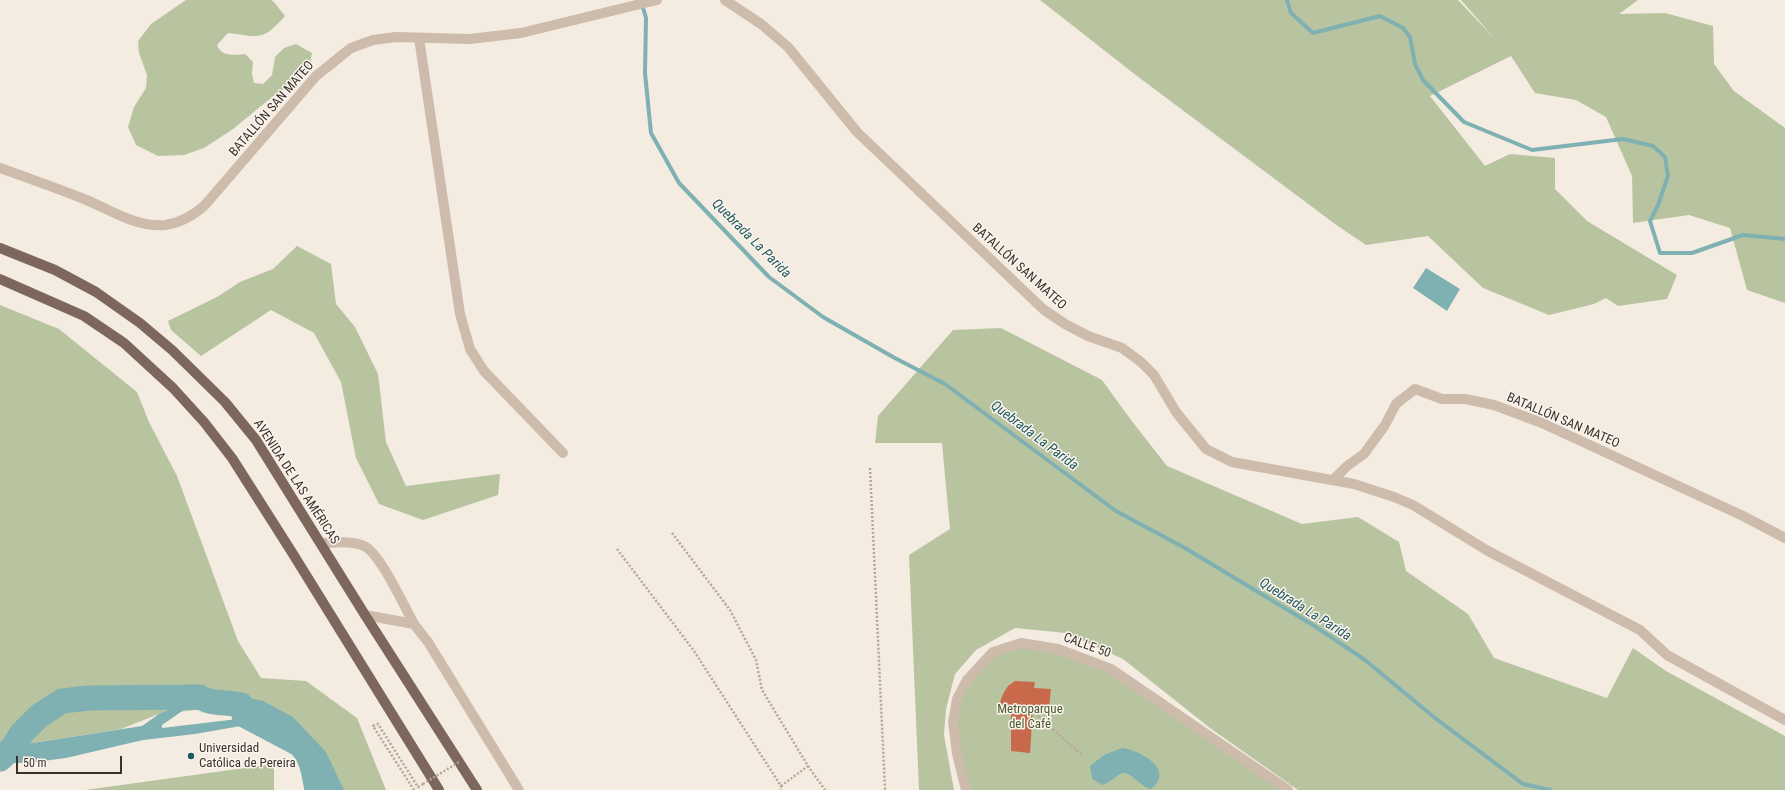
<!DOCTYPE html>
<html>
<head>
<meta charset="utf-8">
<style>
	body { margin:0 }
	#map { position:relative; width:1785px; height:790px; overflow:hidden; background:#f4ebe1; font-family:"Roboto Condensed",sans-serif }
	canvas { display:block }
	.scale { position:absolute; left:16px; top:756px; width:106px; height:18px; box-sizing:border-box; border:2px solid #3b302b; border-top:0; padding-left:5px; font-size:12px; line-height:14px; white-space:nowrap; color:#3b302b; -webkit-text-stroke:3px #fbf5ee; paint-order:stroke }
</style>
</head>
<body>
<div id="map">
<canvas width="1785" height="790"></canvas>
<div class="scale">50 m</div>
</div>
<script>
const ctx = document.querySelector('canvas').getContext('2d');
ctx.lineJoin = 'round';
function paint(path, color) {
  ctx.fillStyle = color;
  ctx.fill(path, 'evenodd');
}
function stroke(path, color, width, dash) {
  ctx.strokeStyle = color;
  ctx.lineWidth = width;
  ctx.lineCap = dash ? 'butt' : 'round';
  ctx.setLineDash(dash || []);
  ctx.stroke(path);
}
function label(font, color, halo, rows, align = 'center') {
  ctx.font = font + ' "Roboto Condensed",sans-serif';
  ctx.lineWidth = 3;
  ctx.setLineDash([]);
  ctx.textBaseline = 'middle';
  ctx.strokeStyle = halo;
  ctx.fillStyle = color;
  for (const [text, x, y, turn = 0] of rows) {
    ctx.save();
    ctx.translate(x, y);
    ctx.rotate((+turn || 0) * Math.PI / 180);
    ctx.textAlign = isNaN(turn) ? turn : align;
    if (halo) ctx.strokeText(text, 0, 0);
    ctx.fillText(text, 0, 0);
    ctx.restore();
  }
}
paint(new Path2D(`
	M186,0h85l3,2 11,14c-22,25 -25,21 -57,17l-11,12c4,12 18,10 28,9l8,8 -1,12 2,9 9,1 9,-9 3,-18 9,-9 12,-4 16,9 -4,20 -36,24 -39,32 -29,19 -20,7 -26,1 -22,-11 -8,-18 6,-20 12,-19 1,-13 -8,-22 -1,-12 13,-17z
	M1040,0h418l37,39 -34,-39h177l-19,14 46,-1 48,13 1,38 20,27 51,37v175l-38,-13 -17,-62 -41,-13 -56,8 -1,-47 -26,-59 -30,-17 -41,-7 -24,-37 -81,40 55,70 25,-12 45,4v31l32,32 90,54 -10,24 -49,7 -12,-8 -12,6 -45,11 -66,-27 -55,-52 -62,9 -31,-21 -198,-148z
	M297,246l34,18 5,40 19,23 23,47 8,68 20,44 94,-12 -2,21 -75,25 -44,-16 -23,-46 -15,-76 -27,-49 -43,-23 -70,46 -30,-26 -3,-9 49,-24 23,-15 33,-13z
	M0,305l59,24 78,63 12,30 28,54 61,165 23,37 45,3 51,37 29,72h-80l-6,-65 -59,-20 -82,9 -38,15 -121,19z
	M1001,328l101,52 29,40 36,46 135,58 56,-7 41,25 7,29 62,43 26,44 113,40 26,-50 33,23 119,65v54h-487l-88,-62 -87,-69 -57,-26 -51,-5 -39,22 -21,24 -9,35 -2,26 10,55h-35l-10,-235 41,-26 -8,-86h-67l3,-27 75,-86z
	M1021,643l90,26 177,121h-322l-13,-68 14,-42 26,-28z
	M274,764v26h-189z`), '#b8c4a0');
paint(new Path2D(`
	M1426,268l34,21 -13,22 -34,-23z
	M231,694l32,7 30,16 33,35 18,38h-27c-2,-14 -4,-30 -13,-41 -6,-8 -37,-23 -46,-26l-63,11 -52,6 -77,18 -38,5h-28v-15l142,-22 17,-12 41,-17zM205,701c15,0 32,-2 41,11l-8,7 -76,9v-3l26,-18z
	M1122,748c18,2 54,22 29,41 -10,-2 -20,-17 -28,-16 -7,2 -13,10 -20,12l-11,-6 -2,-13 14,-11z`), '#7fb0b2');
stroke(new Path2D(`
	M1287,0l4,13 22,20 67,-17 23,12 7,9 5,27 8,16 41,42 68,28 91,-11 30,7 12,11 3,19 -10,29 -8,16 10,32h32l51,-18 42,4
	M642,4l4,14 -1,55 6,60 28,50 90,94 54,40 70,40 52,27 171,127 69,37 131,79 49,33 70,58 88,66 27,6`), '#7fb0b2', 4);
stroke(new Path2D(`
	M0,759l14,-13 7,-12 18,-18 23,-15 27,-3 111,-1c9,7 29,5 41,8l3,10 55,29c13,11 15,30 18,46`), '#7fb0b2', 25);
paint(new Path2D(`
	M1015,681l20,1 -1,6 17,1 -2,19 -16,-1 -3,46 -19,-2v-36l-11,-13 3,-8 5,-8z`), '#c8694b');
stroke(new Path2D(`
	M870,468l15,322
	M672,533l58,77 26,50 6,30 46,76 17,24
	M617,549l77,102 87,135v4
	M1038,716l45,40
	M781,786l27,-20
	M414,790l-41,-64 5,-2 40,63 5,-3`), '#b9a596', 2.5, [2, 2]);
stroke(new Path2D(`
	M725,0l36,24 27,23 69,85 186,177 22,15 23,12 34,12 19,14 13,13 22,37 30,37 26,13 122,22 40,13 19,8 75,46 152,79 27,25 118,65
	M419,38l41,276 10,35 14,22 79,82
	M0,168c28,10 56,20 84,31 25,10 52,29 81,26 15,-2 29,-10 40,-20l111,-129 35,-28 22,-8 23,-3 74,2 51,-6 136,-33
	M1334,479l13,-13 17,-12 21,-29 11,-21 19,-15 27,10h23l29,6 48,18 201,93 42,22
	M321,543c14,0 30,-3 43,3 16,7 40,60 50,78
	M365,615l49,9 14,18 91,148
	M966,790l-9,-36 -4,-32 4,-23 10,-19 26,-28 28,-9 37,6 53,20 177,121`), '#cdbbac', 10);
stroke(new Path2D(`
	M0,248l55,22 41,22 44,31 32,27 53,52 31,38 109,175 112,175
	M0,279l84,37 40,27 49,45 31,34 28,36 61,96 146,236`), '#7d675c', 10);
stroke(new Path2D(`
	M423,784l36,-22`), '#b9a596', 2.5, [2, 2]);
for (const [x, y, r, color] of [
	[191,756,4,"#1f5a5e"]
]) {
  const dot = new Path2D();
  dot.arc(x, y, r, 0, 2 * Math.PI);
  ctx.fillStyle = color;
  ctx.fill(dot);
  stroke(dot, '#fbf5ee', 1.5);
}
label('13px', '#3b302b', '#fbf5ee', [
	["BATALLÓN SAN MATEO",272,109,-49],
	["BATALLÓN SAN MATEO",1019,267,42],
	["BATALLÓN SAN MATEO",1563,421,23],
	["AVENIDA DE LAS AMÉRICAS",296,482,57],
	["CALLE 50",1087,646,20]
]);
label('13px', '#4a5a2e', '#fbf5ee', [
	["Metroparque",1030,710],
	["del Café",1030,725]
]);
label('13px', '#3b302b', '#fbf5ee', [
	["Universidad",199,749],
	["Católica de Pereira",199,764]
], 'left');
label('italic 14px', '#1f5a5e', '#fbf5ee', [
	["Quebrada La Parida",751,239,45],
	["Quebrada La Parida",1034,436,37],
	["Quebrada La Parida",1305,610,32]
]);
</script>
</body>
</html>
